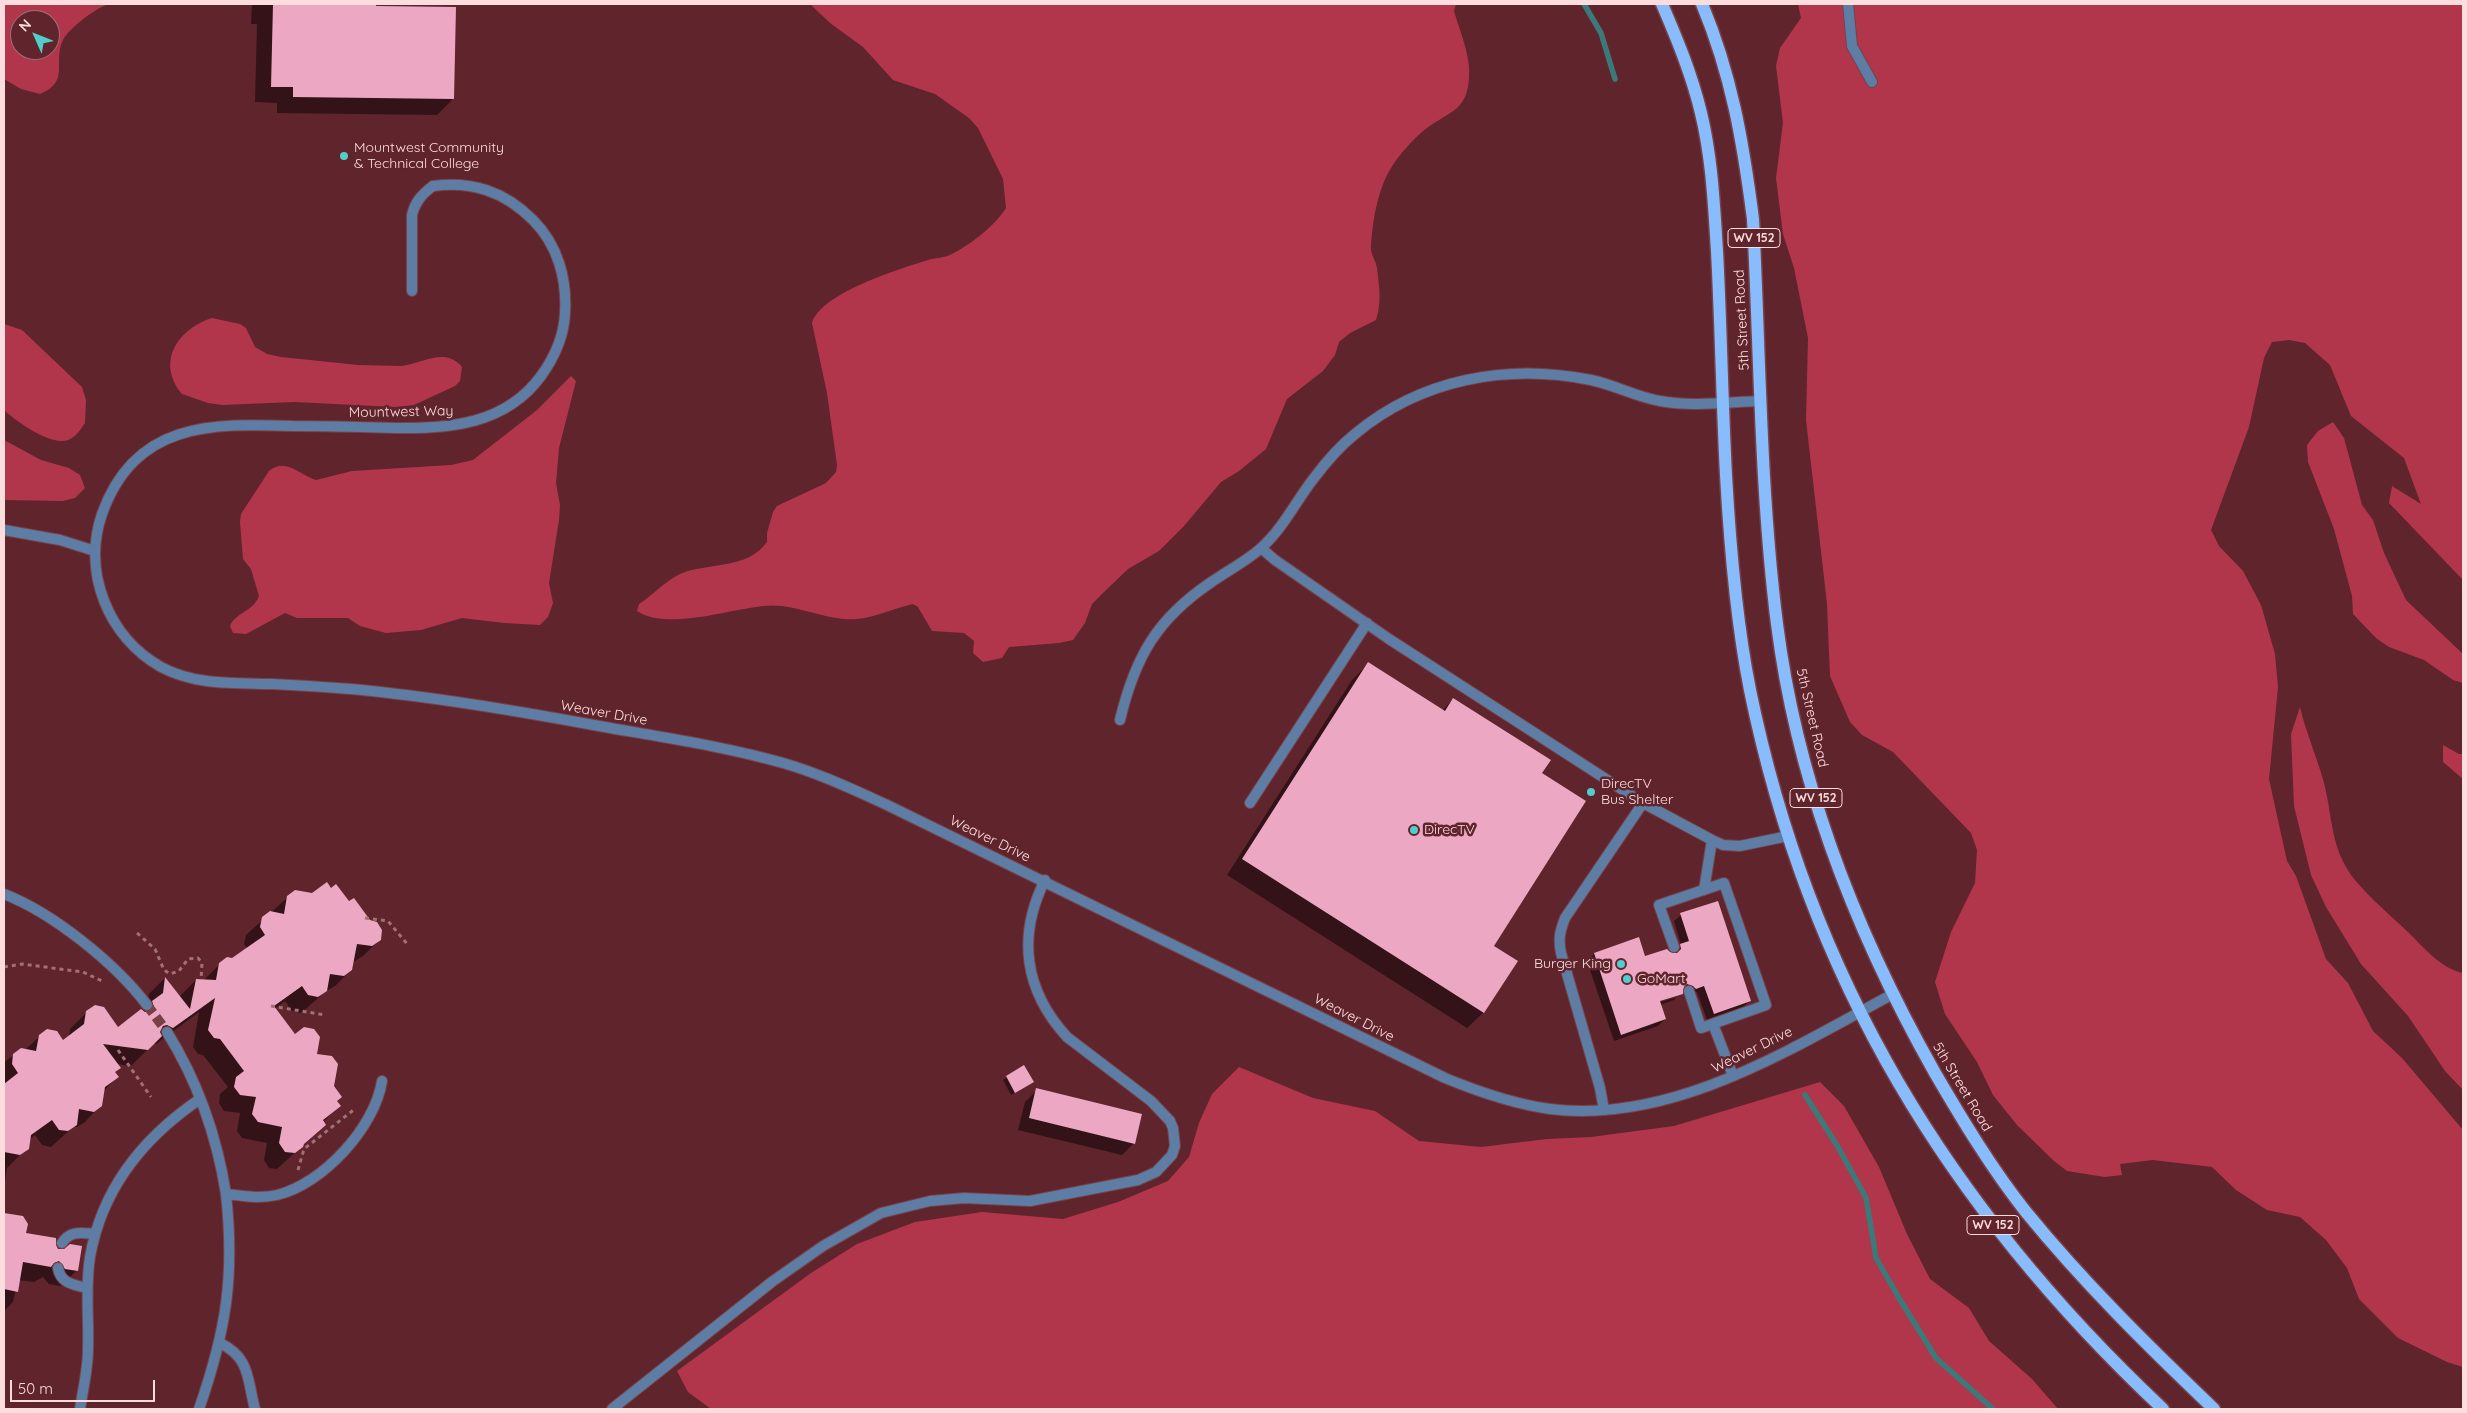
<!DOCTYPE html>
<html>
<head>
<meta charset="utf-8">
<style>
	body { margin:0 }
	#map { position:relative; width:2467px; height:1413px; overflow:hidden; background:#60242c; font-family:Quicksand,sans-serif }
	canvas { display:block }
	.frame { position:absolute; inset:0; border:5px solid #fcddde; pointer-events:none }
	.north { position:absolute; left:10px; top:10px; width:50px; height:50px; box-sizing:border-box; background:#60242c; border:1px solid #9e6e73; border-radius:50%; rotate:314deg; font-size:14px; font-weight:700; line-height:20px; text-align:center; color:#fcddde }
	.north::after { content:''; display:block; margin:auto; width:18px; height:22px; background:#52cdcc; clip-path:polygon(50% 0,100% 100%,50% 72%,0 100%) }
	.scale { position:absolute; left:10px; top:1380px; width:145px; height:22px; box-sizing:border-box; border:2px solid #fcddde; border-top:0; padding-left:6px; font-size:15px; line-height:18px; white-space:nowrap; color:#fcddde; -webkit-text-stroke:4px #60242c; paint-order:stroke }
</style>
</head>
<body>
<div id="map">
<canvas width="2467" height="1413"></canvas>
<div class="frame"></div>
<div class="north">N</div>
<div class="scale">50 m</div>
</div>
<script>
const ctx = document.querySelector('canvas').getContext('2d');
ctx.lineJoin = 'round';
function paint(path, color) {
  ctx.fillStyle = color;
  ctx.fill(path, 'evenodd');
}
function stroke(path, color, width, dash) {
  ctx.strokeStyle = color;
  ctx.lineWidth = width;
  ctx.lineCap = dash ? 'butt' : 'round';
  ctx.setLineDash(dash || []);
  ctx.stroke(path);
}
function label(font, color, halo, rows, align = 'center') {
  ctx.font = font + ' Quicksand,sans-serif';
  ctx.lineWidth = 5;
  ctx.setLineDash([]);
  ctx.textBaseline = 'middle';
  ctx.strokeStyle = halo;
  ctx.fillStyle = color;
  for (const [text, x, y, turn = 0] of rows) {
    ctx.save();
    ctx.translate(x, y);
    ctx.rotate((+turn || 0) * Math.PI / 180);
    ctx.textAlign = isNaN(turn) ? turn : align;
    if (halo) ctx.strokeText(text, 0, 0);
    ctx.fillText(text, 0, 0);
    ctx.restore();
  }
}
paint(new Path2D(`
	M4,4h105c-12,3 -41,25 -46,36 -11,23 8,41 -23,54l-19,-5 -17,-10zM20,20h30v30h-30z
	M810,4h646l-2,7c6,21 17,45 15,67 -2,36 -24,34 -47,54 -17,15 -34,35 -41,58 -6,17 -9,38 -10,56 -1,7 5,15 6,22 2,17 5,35 -1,52l-26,13 -11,9 -4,13 -12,16 -36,28 -21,50 -27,22 -18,11 -37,44 -25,25 -31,18 -26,25 -10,10 -7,19 -12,17 -14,3 -50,4 -7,11 -19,4 -10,-9 1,-12 -10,-8 -32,-2 -14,-24 -5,-3c-18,4 -37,13 -56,15 -29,3 -63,-17 -93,-13 -34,3 -98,25 -127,5l2,-7c14,-9 26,-23 41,-30 28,-12 67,-4 87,-32v-9l6,-21 4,-6 49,-23 10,-11 1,-7 -10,-72 -15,-70c9,-30 87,-54 116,-63 7,-2 15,-2 22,-5 20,-10 44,-28 56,-47l-3,-29 -25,-51 -9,-10 -34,-24 -42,-14 -30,-33 -33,-24z
	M1798,4h665v576l-74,-77 3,-17 29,18 -17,-46 -53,-42 -21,-51 -25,-22 -16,-3 -17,2 -8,16 -15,69 -38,103 8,16 24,25 18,34 14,49 3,33 -9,92 18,82 9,15 30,83 22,24 25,48 29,27 61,72v237l-16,-5 -49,-24 -39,-39 -12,-31 -21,-28 -26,-23 -33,-7 -31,-20 -24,-23 -59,-7 -33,4 2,11 -17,2 -38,-6 -13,-10 -37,-36 -24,-30 -16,-33 -32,-48 -10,-32 16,-50 24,-49 2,-33 -6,-17 -78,-81 -31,-17 -12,-13 -20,-46 -3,-72 -21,-184 2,-82 -14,-70 -11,-34 -7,-56 7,-55 -7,-57 4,-18 21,-30z
	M212,318l28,6 6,4 9,19 12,7 14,3 77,8 44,1c22,-3 43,-19 60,1l-2,14 -5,5 -41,19 -18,2 -102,-5 -72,3 -14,-2 -26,-9c-26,-31 -5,-65 30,-76z
	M4,324l18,6 60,57 4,13 -1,23c-5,7 -9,14 -17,17 -18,6 -52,-19 -64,-30z
	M571,376l5,5 -17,67 -3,35 4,22 -1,15 -10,63 4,20 -5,14 -8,8 -36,-2 -42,-5 -41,12 -35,3 -26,-7 -12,-8h-51l-12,-5 -39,21 -13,-1 -3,-7c6,-14 23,-14 29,-30l-8,-27 -8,-10 -3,-37 1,-8 28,-43c17,-14 30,4 47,9l36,-9 99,-6 22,-5 64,-50z
	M2333,422l11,16 18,67 11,15 11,33 22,47 57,54v29l-10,-3 -29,-20 -35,-13 -13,-9 -23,-24 -1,-18 -18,-67 -26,-67 -1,-17 11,-14z
	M4,440l37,20 28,8 11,7 5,13 -10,10 -12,3 -59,-1z
	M2300,707c6,26 17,50 24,76 9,35 6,66 31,97 16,19 36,36 54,53 15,15 33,36 54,40v117l-18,-19 -37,-55 -47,-52 -35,-57 -15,-32 -17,-69 -3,-72z
	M2443,745l16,9h4v25l-20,-17z
	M1239,1067l74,31 62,13 44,30 62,6 66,-8 44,-2 83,-11 146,-44 24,24 35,61 28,67 23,45 39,29 20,33 43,38 26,30h-1347l-23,-17 -11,-21 134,-98 46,-29 58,-22 67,-10 81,7 55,-17 50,-21 21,-24 10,-34 13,-29z`), '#b2364b');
paint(new Path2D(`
	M252,4h123v3l78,92 -16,16 -160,-2v-10l-22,-1 2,-78h-6z
	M1368,664l74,47 11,-12 88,75 -49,172 -8,66 -17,16 -240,-153 125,-195z
	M288,897l91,43 -16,16 -10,6 -2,8 -16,16 -10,6 -24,21 -9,-2 -7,-10 -11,8 20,26 21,20 17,31 7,20 -16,16 2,3 -48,44 -8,-1 -5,-8 3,-17 -25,-5 -5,-7 3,-18 -16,-2 -5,-8 1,-9 8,-7 -25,-32 -5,-1 -5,-7 6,-35 -43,32 -2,-1 -23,23 -15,-2 -2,9 3,4 -13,14 -3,14 -16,17 -8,5h-4l-22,20 -9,-2 -7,-10 -6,5 -2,8 -20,20 -3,18v-124l18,-12h3l15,-14 23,5 6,-4 1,-8 17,-17 30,16 30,-20 2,-14 16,-16 14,19 17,-17 7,1 17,-17 13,-5 15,-10 -4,-5 2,-9z
	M1681,915l69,85 -7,7 -36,13 -10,-28 -9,3 -6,-5 -8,10 -14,5 5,14 -7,7 -44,15 -27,-80 7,-7 50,4 30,-4 7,-9 -7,-24zM1677,994v3l-23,7v-2z
	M1024,1067l8,15 -21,13 -8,-15z
	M1037,1090l97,53 -12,12 -104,-25 7,-28z
	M4,1214l18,3 3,17 29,12 23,24 -16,16 -12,-2 -6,-7 -9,5 -16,-2 -5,22 -9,9z`), '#0007');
stroke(new Path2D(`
	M1584,4l17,29 14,46
	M1805,1095l33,52 28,51 10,60 23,40 37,60 57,51`), '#3c7a79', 5.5);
paint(new Path2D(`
	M273,4h103v2l80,1 -2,92 -161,-2v-10h-22z
	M1368,662l77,49 8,-13 98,62 -9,13 44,28 -92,145 24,15 -34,52 -242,-154z
	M327,882l4,6 5,-4 13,17 5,-3 16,22 7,2 5,8 -1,10 -9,6 -15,-2 -5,26 -8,6 -14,-2 -3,17 -9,6 -10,-2 -6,-9 -28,20 21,28 9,-7 10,2 6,8 -3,17 15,2 6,8 -4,22 8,11 -5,4 4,5 -18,14 3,5 -22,19 -1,3 -8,6 -10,-1 -6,-9 3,-16 -24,-5 -6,-8 4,-17 -16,-2 -6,-8 2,-10 8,-6 -24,-32 -6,-1 -6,-8 7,-32 -42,30 -6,-3 -4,1 -3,6 2,4 -14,14 -45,-6 18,24 -6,4 4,5 -14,10 -3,19 -8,6 -15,-3 -2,16 -9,6 -9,-1 -7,-10 -21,15 -2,14 -9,6 -16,-3v-68l14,-11 -6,-9 1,-10 8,-6 15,3 3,-16 8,-6 10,2 6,9 21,-16 2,-13 9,-6 9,2 14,20 23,-18 4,3 6,-1 3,-4 -2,-6 11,-8 2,-16 25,32 6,-30 20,1 3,-17 8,-6 5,1 33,-23 -5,-8 2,-10 8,-6 14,3 3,-18 8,-6 17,3z
	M1718,901l33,100 -37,13 -10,-28 -8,3 -3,-3 -6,-2 -3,3 -1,7 -23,7 6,18 -45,16 -27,-82 45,-16 6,19 22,-7 3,3 7,1 4,-4 -1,-5 9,-3 -9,-28z
	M1024,1065l10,17 -19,11 -9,-17z
	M1036,1088l106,26 -7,30 -106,-26z
	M4,1213l19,3 5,8 -2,9 30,5v7l2,4h6l6,-5 12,2 -4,25 -13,-2 -6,-8 -5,2 -3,4 -28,-5 -5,30 -14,-3z`), '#eca7c2');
stroke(new Path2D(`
	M147,1005l20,27`), '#774047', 10, [10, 5]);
const lane = new Path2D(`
	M1848,4l4,42 20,36
	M412,291v-76c3,-13 10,-21 21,-29
	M1261,548l14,12 114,79 254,164 69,37 11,5 17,1 48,-10
	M1120,720c15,-63 37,-101 90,-137 17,-12 35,-21 50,-34 23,-20 36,-48 54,-71 12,-16 26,-32 41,-44 66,-55 152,-71 236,-54 24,5 45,17 69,21 32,6 68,1 101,0
	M1250,803l117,-180
	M1704,890l8,-50
	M1674,947l-15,-42 65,-22 42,122 -65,23 -12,-37
	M1713,1024l20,52
	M1604,1110l-4,-22 -39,-135c-3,-14 -1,-22 4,-35l78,-115
	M62,1243c8,-13 20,-10 33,-9
	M58,1268c2,15 16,17 29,20
	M220,1343c31,15 27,37 35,66
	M80,1409c3,-20 8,-40 8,-60 1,-31 -3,-62 2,-92 12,-69 54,-120 110,-158
	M199,1409c27,-78 36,-132 27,-215 17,2 34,5 51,1 46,-11 98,-68 105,-114
	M612,1409l161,-128 50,-35 58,-33 49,-12 34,-3 66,3 108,-21 18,-8 16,-17 3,-9 -2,-18 -3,-7 -19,-20 -84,-64c-43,-47 -50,-101 -22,-157`);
const street = new Path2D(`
	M433,186c39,-5 71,5 100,34 25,25 34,59 32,93 -1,23 -11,45 -24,63 -35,48 -91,53 -146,52 -34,-1 -68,-2 -102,-2 -82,-3 -158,-4 -191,88 -20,58 6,123 59,153 33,18 72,16 109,17 39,2 79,4 119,9 70,8 140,20 210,33 61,11 124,20 184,37 35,10 69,26 102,41l560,274c34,14 68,26 105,31 122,15 239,-59 343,-115
	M4,530l56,10 35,11
	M4,894c49,19 111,69 143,111
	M167,1032c31,50 50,105 59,162`);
const primary = new Path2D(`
	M1662,4c15,35 30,71 39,109 11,45 13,92 16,138 4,75 5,149 9,224 4,72 10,145 24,215 59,289 199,518 413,719
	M1702,4c30,72 41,138 51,215 7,135 7,271 24,405 20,158 80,311 158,449 28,48 57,96 91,139 58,71 122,134 188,197`);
stroke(lane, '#794248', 12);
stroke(street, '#794248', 12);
stroke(primary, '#794248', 15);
stroke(new Path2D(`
	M365,918l23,3 20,24
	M137,933l18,16 9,21 6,4 9,-3 9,-12 10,-1 4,5 -1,17
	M4,967l18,-3 61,8 21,10
	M271,1006l54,9
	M118,1050l33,47
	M298,1170l6,-21 52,-41`), '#a17176', 3, [4, 4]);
stroke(lane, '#5d7da4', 10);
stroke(street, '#5d7da4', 10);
stroke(primary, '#88bcfd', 12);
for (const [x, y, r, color] of [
	[344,156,5,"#52cdcc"],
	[1591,792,5,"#52cdcc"],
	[1414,830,5,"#52cdcc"],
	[1621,964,5,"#52cdcc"],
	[1627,979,5,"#52cdcc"]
]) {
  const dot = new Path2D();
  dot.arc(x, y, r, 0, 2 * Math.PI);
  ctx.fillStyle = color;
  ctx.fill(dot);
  stroke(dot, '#60242c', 2);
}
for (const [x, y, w] of [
	[1754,238,52],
	[1816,798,52],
	[1993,1225,52]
]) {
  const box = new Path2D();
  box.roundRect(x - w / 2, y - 9.5, w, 19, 4);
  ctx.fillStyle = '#60242c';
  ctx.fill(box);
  stroke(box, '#fcddde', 1);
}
label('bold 12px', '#fcddde', null, [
	["WV 152",1754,238],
	["WV 152",1816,798],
	["WV 152",1993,1225]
]);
label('14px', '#fcddde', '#60242c', [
	["Mountwest Community",354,148],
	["& Technical College",354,164],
	["DirecTV",1601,784],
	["Bus Shelter",1601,800],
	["DirecTV",1424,830],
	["Burger King",1611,964,"right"],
	["GoMart",1637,979]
], 'left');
label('14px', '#fcddde', '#60242c', [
	["5th Street Road",1742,320,-93],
	["Mountwest Way",401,412,-1],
	["Weaver Drive",604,713,10],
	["5th Street Road",1812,718,77],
	["Weaver Drive",990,839,26],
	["Weaver Drive",1354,1018,27],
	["Weaver Drive",1752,1050,-26],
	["5th Street Road",1962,1087,59]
]);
</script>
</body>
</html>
